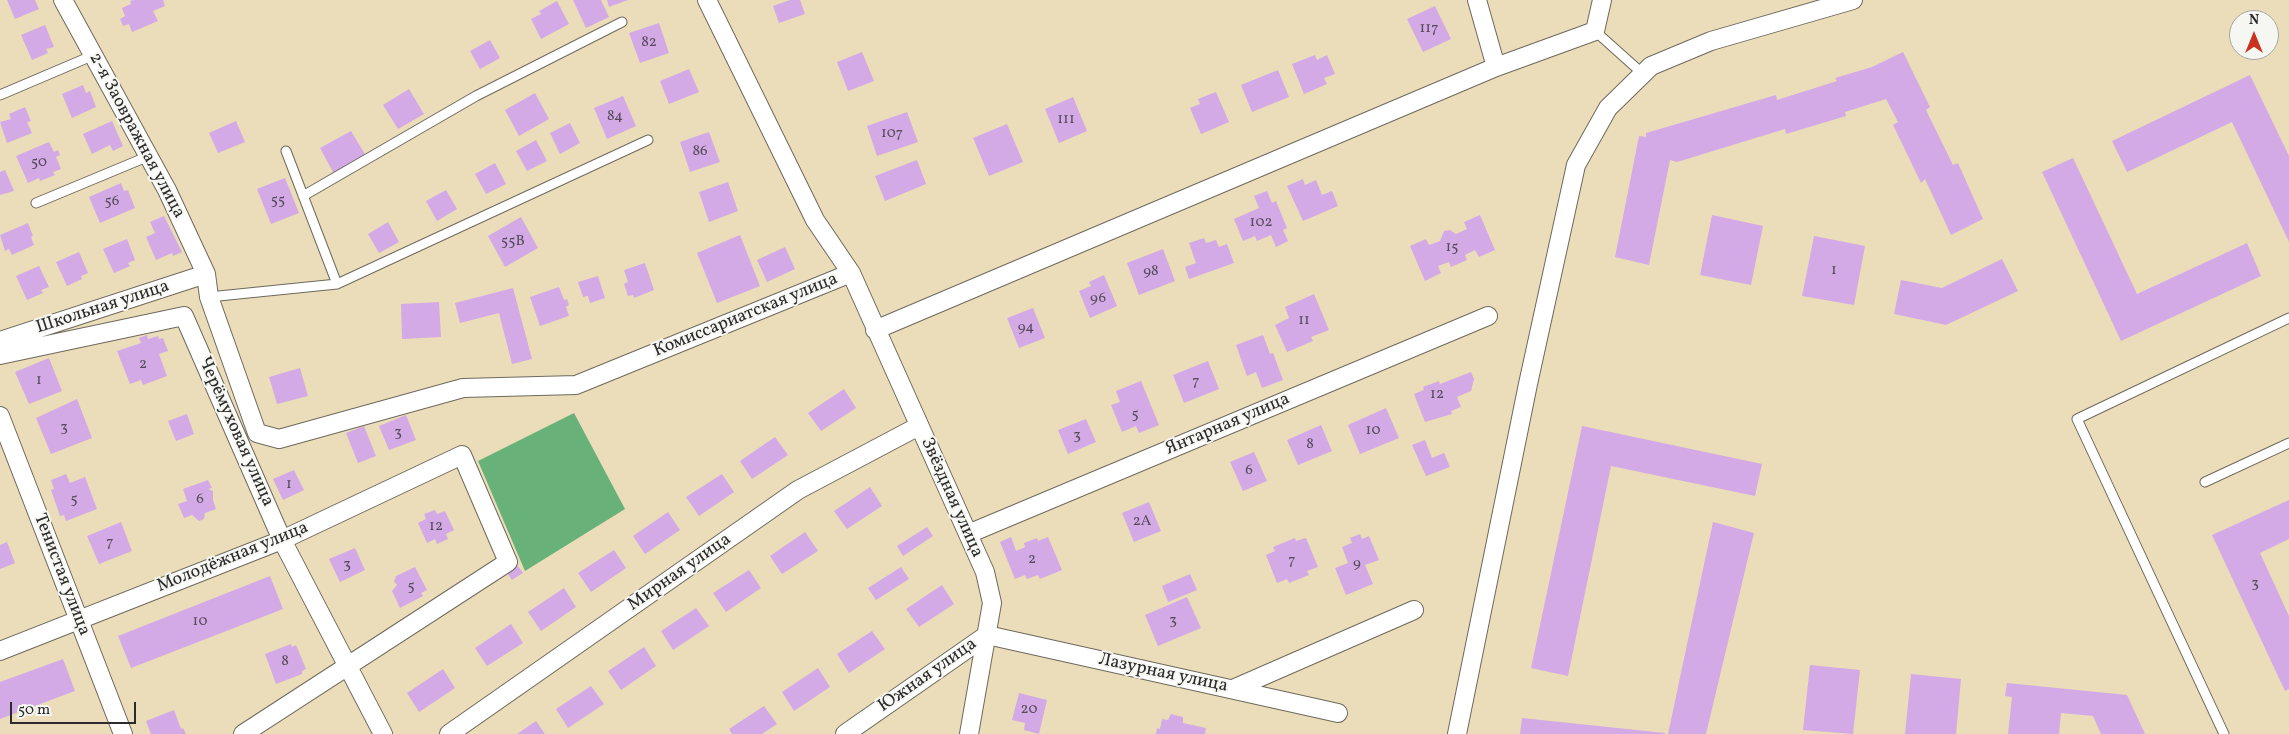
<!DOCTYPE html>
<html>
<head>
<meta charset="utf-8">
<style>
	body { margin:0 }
	#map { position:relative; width:2289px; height:734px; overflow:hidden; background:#ebddb9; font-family:Vollkorn,serif }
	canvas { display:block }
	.north { position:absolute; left:2229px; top:10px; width:50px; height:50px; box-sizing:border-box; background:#f6f6f2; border:1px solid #a5a5a2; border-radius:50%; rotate:0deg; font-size:14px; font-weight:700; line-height:20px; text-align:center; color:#2b2b2b }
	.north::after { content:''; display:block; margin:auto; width:18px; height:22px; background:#c8321e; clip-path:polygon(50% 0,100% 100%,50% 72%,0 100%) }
	.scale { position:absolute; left:10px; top:702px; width:126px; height:22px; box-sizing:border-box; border:2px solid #2b2b2b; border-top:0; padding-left:6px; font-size:15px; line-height:18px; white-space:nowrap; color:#2b2b2b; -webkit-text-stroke:4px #f6f6f2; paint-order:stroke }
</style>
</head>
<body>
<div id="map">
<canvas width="2289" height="734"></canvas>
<div class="north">N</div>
<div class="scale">50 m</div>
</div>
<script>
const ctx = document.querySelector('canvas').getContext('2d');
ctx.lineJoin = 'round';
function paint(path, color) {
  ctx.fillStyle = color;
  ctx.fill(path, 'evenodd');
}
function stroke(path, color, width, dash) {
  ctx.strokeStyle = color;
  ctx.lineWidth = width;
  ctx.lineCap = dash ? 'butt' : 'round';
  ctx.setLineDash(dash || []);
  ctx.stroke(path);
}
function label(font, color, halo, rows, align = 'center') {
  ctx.font = font + ' Vollkorn,serif';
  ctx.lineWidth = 4;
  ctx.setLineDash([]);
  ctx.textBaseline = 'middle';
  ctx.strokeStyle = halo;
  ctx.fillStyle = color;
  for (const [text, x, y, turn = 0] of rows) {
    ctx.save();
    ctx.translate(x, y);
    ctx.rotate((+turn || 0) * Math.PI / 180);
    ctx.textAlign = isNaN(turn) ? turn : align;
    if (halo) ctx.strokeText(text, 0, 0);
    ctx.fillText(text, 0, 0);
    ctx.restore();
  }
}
paint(new Path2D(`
	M574,413l51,96 -100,62 -47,-110z`), '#68b27a');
paint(new Path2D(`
	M7,0h28l4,9 -24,10z
	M134,0h29l2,6 -12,5 5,10 -26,11 -3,-8 -6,2 -3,-7 5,-3 -3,-8 9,-4 -1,-3z
	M573,0h28l8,17 -23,11z
	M607,0h21l-19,7z
	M790,0h10l5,14 -26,9 -6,-17z
	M557,1l12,23 -28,15 -10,-20 10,-5 -2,-3z
	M1435,6l16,33 -28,13 -16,-33z
	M659,23l10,30 -29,10 -11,-30z
	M45,25l9,22 -8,2 2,4 -16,7 -11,-25z
	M490,40l10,18 -20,11 -10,-18z
	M862,52l12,29 -26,10 -11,-29z
	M1903,52l27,55 -4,3 27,55 5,-2 25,56 -32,16 -26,-56 -4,4 -28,-58 5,-3 -12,-23 -41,13 1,4 -60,18 -1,-5 -108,33 -7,-2 -21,105 -34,-8 24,-121 7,1v-4l130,-38 1,5 60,-19 -2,-3 37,-11z
	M1315,55l2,5 10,-5 8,19 -11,4 3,6 -23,10 -12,-30z
	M689,69l10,23 -30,12 -9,-23z
	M1278,70l11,27 -37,15 -11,-27z
	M2250,75l39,81v86l-57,-120 -105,50 -15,-31z
	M83,85l3,8 4,-2 6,16 -24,11 -10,-24z
	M409,89l15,25 -26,15 -15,-24z
	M1216,92l13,30 -28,12 -11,-26 10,-4 -2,-5z
	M535,93l14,26 -30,17 -14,-26z
	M623,96l13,30 -29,13 -13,-31z
	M1073,97l14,34 -28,12 -14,-34z
	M25,107l6,14 -4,1 5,11 -25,10 -7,-21 11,-3 -2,-5z
	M907,112l11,30 -41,14 -10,-30z
	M112,121l11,25 -10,5 -3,-6 -18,9 -9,-20z
	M236,121l9,21 -27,11 -9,-20z
	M570,123l10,20 -20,11 -10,-21z
	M1007,124l16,38 -34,14 -16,-38z
	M351,131l15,25 -32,18 -14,-26z
	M709,132l11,30 -30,10 -10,-30z
	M536,140l11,21 -20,10 -11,-20z
	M49,142l5,10 4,-2 2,5 -4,2 5,12 -8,3 2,3 -15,6 -1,-3 -11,5 -12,-27z
	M2073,158l64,136 110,-51 14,33 -140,65 -79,-169z
	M917,160l9,24 -41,17 -10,-25z
	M495,163l11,21 -20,10 -11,-20z
	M5,170l9,21 -14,4v-23z
	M285,178l14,35 -28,11 -14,-35z
	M1303,179l2,6 11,-5 6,15 10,-4 6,15 -35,15 -16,-35z
	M728,182l10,29 -29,11 -10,-30z
	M121,183l3,8 4,-1 7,18 -35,15 -11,-26z
	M446,190l11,19 -20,12 -11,-20z
	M1267,191l5,12 4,-2 11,27 -4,2 5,11 -12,6 -5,-12 -14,6 -2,-5 -12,5 -9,-22 25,-11 -5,-12z
	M1480,215l15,35 -16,7 -4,-7 -10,5 2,5 -16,7 -2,-5 -11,4 3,7 -16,8 -15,-35 16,-7 3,6 11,-4 4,-10 6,-1 6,4 11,-5 -3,-7z
	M1712,215l51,11 -12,59 -51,-10z
	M164,216l18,36 -9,4 -1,-3 -16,7 -10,-23 9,-4 -5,-11z
	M521,217l17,31 -33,19 -17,-31z
	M388,222l11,20 -20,11 -11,-19z
	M28,223l5,13 -2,1 3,8 -22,10 -3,-6 -4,2 -5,-16z
	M740,235l20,51 -43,17 -20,-50z
	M1814,236l51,10 -11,59 -52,-9z
	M1204,238l2,5 10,-3 3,7 8,-3 7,19 -45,16 -4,-12 11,-4 -7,-20z
	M127,239l8,21 -7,3 2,3 -16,7 -11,-24z
	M785,247l10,22 -28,13 -10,-22z
	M1163,249l12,32 -36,14 -12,-32z
	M79,252l9,21 -7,3 1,3 -15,7 -11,-24z
	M2002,259l16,32 -72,34 -52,-11 7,-34 41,8z
	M645,263l9,27 -20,8 -1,-3 -5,1 -4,-12 4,-2 -4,-12z
	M39,266l10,21 -8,3 2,3 -16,7 -11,-24z
	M1104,275l13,31 -27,12 -11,-27 12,-5 -2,-4z
	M598,276l7,22 -15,5 -2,-7 -5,1 -5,-15z
	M559,287l5,13 3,-1 2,6 -3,2 3,9 -29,10 -10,-29z
	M513,288l19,71 -20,5 -13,-51 -39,10 -5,-20z
	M1314,294l15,36 -18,7 2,4 -26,11 -12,-27 14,-7 -4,-11z
	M439,302l2,35 -39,2 -1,-35z
	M1033,308l12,30 -26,10 -12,-30z
	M147,335l1,4 10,-3 1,3 4,-1 5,13 -9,3 8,22 -24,9 -2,-5 -11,4 -13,-33 24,-8 -2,-5z
	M1263,335l7,19 3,-1 10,27 -21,8 -6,-16 -9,4 -11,-31z
	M49,358l13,33 -33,13 -14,-32z
	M1208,361l11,28 -35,14 -11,-28z
	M300,368l8,28 -31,8 -8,-27z
	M1471,372l3,7 -3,12 -14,6 4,10 -10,4 1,3 -27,8 -11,-28 10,-4 -1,-3 16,-6 1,3z
	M1141,381l18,44 -20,8 -3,-7 -14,6 -11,-27 9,-3 -4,-11z
	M844,389l12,19 -35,23 -13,-18z
	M77,399l15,39 -41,16 -15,-36z
	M1386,408l13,30 -39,16 -12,-29z
	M187,414l7,20 -18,7 -8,-20z
	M406,415l10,25 -27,10 -10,-24z
	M1086,419l10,23 -28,12 -10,-24z
	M1321,425l11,26 -34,14 -11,-25z
	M364,426l12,30 -18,7 -12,-30z
	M1582,426l180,38 -7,32 -144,-30 -43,210 -37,-8z
	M775,437l13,18 -36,24 -12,-18z
	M1425,440l7,18 12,-5 6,14 -24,9 -14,-31z
	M1254,452l13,29 -24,10 -13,-29z
	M294,470l10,20 -21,10 -10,-21z
	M66,474l4,9 15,-6 12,32 -31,12 -2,-6 -4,1 -9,-26 3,-1 -3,-9z
	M722,474l12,18 -35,24 -13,-19z
	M208,480l4,8 -4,1 5,2v9l3,9 -11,4 -1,6 -5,2 -7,-6 -8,3 -6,-14 9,-3 -4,-12z
	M870,487l12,19 -35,23 -13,-18z
	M2289,500v39l-29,14 29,63v73l-4,2 -73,-156z
	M1149,502l12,29 -27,11 -12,-29z
	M435,510l2,4 8,-3 9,19 -8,4 2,5 -11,5 -2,-5 -8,4 -9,-20 8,-4 -2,-5z
	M668,512l12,18 -35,24 -12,-18z
	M121,522l11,29 -33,13 -12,-28z
	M1713,522l41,11 -48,201h-38z
	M927,527l6,9 -30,20 -6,-10z
	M805,532l13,19 -36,23 -12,-18z
	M1360,534l2,5 7,-3 10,24 -14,5 8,19 -27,11 -11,-27 13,-5 -6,-16 10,-4 -2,-5z
	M1011,537l5,14 9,-4 -1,-4 13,-5 1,3 10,-4 14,33 -22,9 -2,-4 -11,4 -2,-4 -10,4 -15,-37z
	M1295,538l1,3 10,-3 12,29 -11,4 2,4 -20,8 -2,-4 -10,4 -11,-28 9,-4 -2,-4z
	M7,542l8,21 -15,6v-24z
	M355,548l10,22 -25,12 -11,-23z
	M614,550l12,18 -35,24 -13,-19z
	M518,566l5,7 -11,7 -5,-7z
	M415,567l12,23 -6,3 2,3 -23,12 -8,-17 5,-6 -3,-4 2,-5z
	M901,567l8,12 -33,21 -8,-12z
	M749,570l12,18 -35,24 -13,-19z
	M1190,574l7,16 -29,12 -6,-16z
	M270,576l13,33 -152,59 -13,-32z
	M942,585l12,19 -35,23 -13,-18z
	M564,588l12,19 -35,24 -13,-19z
	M1187,597l14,31 -43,18 -13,-31z
	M696,608l13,18 -36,24 -12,-19z
	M511,624l12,19 -36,23 -12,-18z
	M872,631l13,18 -36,24 -12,-19z
	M291,644l1,3 4,-2 10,24 -4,2v3l-26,10 -11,-30z
	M644,647l12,19 -35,24 -13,-19z
	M63,659l12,32 -75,28v-37z
	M1810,665l50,5 -7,64 -50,-4z
	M818,668l12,19 -36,24 -12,-19z
	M443,669l12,19 -36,24 -12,-19z
	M1911,674l50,5 -5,55h-51z
	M2007,683l120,12 18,39h-44l-8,-18 -32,-3 -2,21h-51l4,-37 -7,-1z
	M591,686l13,18 -36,24 -12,-19z
	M1019,693l28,7 -8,34 -15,-4 1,-7 -13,-3z
	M764,706l13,18 -15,10h-30l-3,-5z
	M174,710l7,19 2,-1 3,6h-35l-5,-13z
	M1171,714l12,3v6l23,5 -1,6h-49l1,-6 3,1 2,-10 6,1z
	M1522,718l143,15v1h-145z
	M536,721l9,13h-28z`), '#d3aae5');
const lane = new Path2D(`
	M1595,31l48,43
	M0,95l94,-40
	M286,151l51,133
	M303,196l173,-100 146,-74
	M36,203l113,-47
	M209,297l128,-13 311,-144
	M2205,482l84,-39
	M2224,734l-147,-315 212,-101`);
const street = new Path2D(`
	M63,0l104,190 39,84 3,23 48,136 22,6 184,-51 113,-3 275,-112 -36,-53 -108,-220
	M1477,0l19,67
	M851,273l134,299 7,31 -23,131
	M875,330l621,-263 99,-36 7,-31
	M0,341l206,-67
	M0,355l184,-39 98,224 101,194
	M0,416l123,318
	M968,534l520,-218
	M0,651l282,-111 180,-85 46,107 -265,172
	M1233,689l181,-79
	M449,734l349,-244 121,-64
	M845,734l142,-99 351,78
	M1457,734l71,-350 48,-219 32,-57 43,-42 60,-25 142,-41`);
stroke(lane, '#6e695d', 11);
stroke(street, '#6e695d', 20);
stroke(lane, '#fff', 9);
stroke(street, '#fff', 18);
label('15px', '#554b5a', null, [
	["117",1429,29],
	["82",649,43],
	["84",615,117],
	["111",1066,120],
	["107",892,134],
	["86",700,152],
	["50",39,163],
	["55",278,201],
	["56",112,202],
	["102",1261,223],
	["55В",513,242],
	["15",1452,248],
	["1",1834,271],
	["98",1151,272],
	["96",1098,299],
	["11",1304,321],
	["94",1026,328],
	["2",143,365],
	["1",39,381],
	["7",1196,382],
	["12",1437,395],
	["5",1135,415],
	["3",64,428],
	["10",1373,431],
	["3",398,433],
	["3",1077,436],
	["8",1310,445],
	["6",1249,471],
	["1",289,485],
	["5",74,500],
	["6",200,500],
	["2А",1142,522],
	["12",436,527],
	["7",110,543],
	["2",1032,560],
	["7",1292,561],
	["9",1357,564],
	["3",347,565],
	["3",2255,584],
	["5",411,587],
	["3",1173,621],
	["10",200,622],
	["8",285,662],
	["20",1029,710]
]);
label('18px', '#2b2b2b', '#f6f6f2', [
	["2-я Заовражная улица",136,136,62],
	["Школьная улица",103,308,-18],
	["Комиссариатская улица",746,316,-22],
	["Янтарная улица",1228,425,-23],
	["Черёмуховая улица",235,432,66],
	["Звёздная улица",951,498,66],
	["Молодёжная улица",233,558,-22],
	["Мирная улица",680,573,-35],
	["Тенистая улица",61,575,69],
	["Лазурная улица",1163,674,12],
	["Южная улица",928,676,-35]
]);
</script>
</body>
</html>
